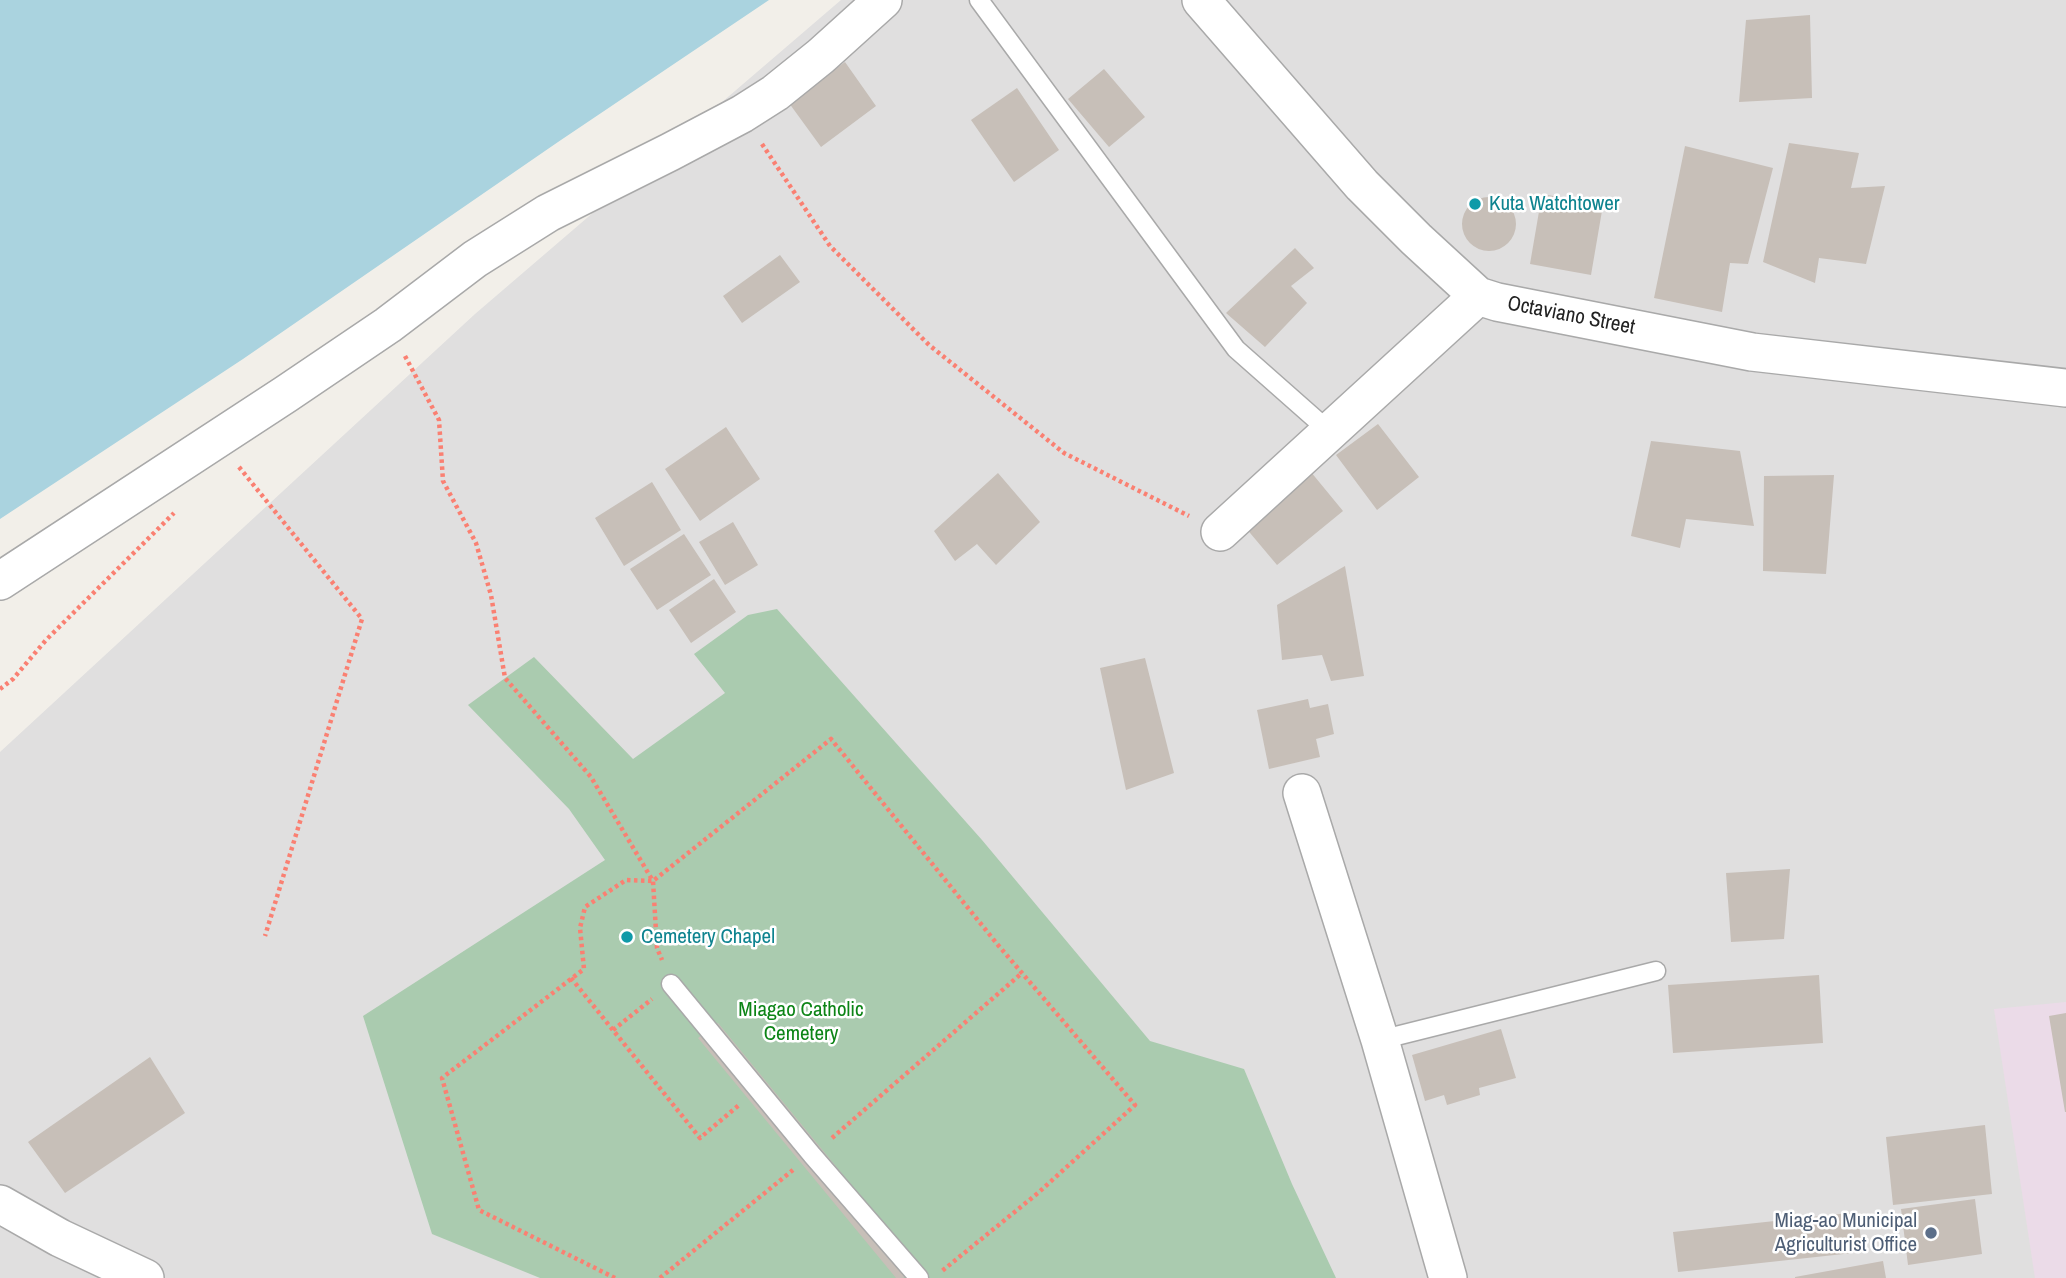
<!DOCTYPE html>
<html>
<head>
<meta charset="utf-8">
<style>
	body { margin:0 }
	canvas { display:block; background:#f2efe9 }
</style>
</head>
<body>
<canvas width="2066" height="1278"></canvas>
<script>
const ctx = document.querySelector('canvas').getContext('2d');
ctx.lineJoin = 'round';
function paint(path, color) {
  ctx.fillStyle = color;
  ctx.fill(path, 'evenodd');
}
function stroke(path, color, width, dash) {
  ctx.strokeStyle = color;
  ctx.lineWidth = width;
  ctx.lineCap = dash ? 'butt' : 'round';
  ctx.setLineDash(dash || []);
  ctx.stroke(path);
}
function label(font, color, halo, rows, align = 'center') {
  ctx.font = font + ' "Archivo Narrow",sans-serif';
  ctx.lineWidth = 5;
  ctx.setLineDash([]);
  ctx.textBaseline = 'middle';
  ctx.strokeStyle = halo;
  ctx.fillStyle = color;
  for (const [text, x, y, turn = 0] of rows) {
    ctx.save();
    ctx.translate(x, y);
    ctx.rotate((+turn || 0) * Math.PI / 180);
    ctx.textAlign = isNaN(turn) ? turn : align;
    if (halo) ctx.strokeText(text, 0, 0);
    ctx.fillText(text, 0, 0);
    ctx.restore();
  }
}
paint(new Path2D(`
	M841,0h1225v1278h-2066v-526l475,-438z`), '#e0dfdf');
paint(new Path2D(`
	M2066,1002v276h-31l-41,-269z`), '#ebdbe8');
paint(new Path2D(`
	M777,609l205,231 168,201 94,28 48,115 44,94h-796l-108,-44 -69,-218 242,-156 -36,-51 -101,-104 66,-48 99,102 92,-66 -31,-39 54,-39z`), '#aacbaf');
paint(new Path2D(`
	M0,0h769l-211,142 -315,217 -243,160z`), '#aad3df');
paint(new Path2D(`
	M1810,15l2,83 -73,4 7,-82z
	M845,62l31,44 -55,41 -32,-44z
	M1104,69l41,48 -36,30 -41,-48z
	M1017,88l42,62 -45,32 -43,-62z
	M1789,143l70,10 -8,35 34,-2 -19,78 -47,-6 -4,25 -52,-21z
	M1685,146l88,22 -25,96 -18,-1 -8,49 -68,-14z
	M1542,194l61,11 -12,70 -61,-11z
	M1462 224a27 27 0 1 1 54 0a27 27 0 1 1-54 0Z
	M1295,248l19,20 -23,18 16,17 -42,44 -39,-34z
	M780,255l20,27 -58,41 -19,-27z
	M1378,424l41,53 -42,33 -41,-55z
	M726,427l34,52 -60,42 -35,-52z
	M1651,441l89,10 14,75 -68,-7 -6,29 -49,-12z
	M1306,466l37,45 -66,54 -37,-44z
	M998,473l42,49 -44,43 -19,-21 -22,17 -21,-30z
	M1834,475l-8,99 -63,-3 1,-95z
	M652,482l29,48 -57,36 -29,-48z
	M733,522l25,43 -33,20 -26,-43z
	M684,534l27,41 -54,35 -27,-41z
	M1345,566l19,110 -33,5 -9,-26 -40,5 -5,-55z
	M714,579l22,33 -45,31 -22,-33z
	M1145,658l29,115 -48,17 -26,-122z
	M1308,699l2,9 18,-4 6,30 -18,5 4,18 -51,12 -12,-59z
	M1790,869l-6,70 -53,3 -5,-69z
	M1819,975l4,68 -150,10 -5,-68z
	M2066,1013v99h-1l-16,-96z
	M718,1023l200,243 -15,12h-7l-198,-240z
	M1501,1029l15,49 -37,10 1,7 -33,10 -3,-10 -19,6 -13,-46z
	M150,1057l35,56 -120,80 -37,-51z
	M1985,1125l7,69 -99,11 -7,-68z
	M1975,1199l7,55 -74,11 -7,-56z
	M1858,1212l4,40 -184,20 -5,-40z
	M1883,1261l3,17h-91v-1z`), '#c7bfb8');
const service = new Path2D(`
	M979,0l257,349 94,83
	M671,984l141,171 107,123
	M1380,1040l276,-69`);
const minor = new Path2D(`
	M1201,0l161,185 54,54 62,57 19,6 255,50 314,36
	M1220,532l258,-236
	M0,581l286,-187 102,-69 87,-66 73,-46 122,-61 72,-38 33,-21 46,-37 62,-56
	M1302,793l78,247 68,238
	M0,1204l60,34 85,40`);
stroke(service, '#a9a9a9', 21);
stroke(minor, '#a9a9a9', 40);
stroke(new Path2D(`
	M762,144l68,102 99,99 135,108 125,63
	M405,356l34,64 4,61 33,62 15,52 14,83 86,99 62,104 4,67 5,12
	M239,467l123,152 -97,317
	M0,689l13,-10 33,-39 128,-127
	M571,978l129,160 39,-33
	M613,1030l39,-31
	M832,1138l190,-165
	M615,1278l-136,-68 -37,-132 142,-109 -4,-41 5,-21 41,-27 27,1 178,-142 167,206 137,160 -97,88 -96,78
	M660,1278l133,-108`), '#fa8072', 4.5, [3.5, 3.5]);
stroke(service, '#fff', 18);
stroke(minor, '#fff', 37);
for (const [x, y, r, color] of [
	[1475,204,7,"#0f9aa8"],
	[627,937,7,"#0f9aa8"],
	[1931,1233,7,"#5c6f8a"]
]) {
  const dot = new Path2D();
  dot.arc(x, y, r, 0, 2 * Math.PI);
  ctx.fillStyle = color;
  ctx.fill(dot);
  stroke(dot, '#fff', 2.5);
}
label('21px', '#0d838f', '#fff', [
	["Kuta Watchtower",1489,204],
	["Cemetery Chapel",641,937]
], 'left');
label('21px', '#222', '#fff', [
	["Octaviano Street",1571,316,11]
]);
label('21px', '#0c8416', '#fff', [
	["Miagao Catholic",801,1010],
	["Cemetery",801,1034]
]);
label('21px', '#4e5e75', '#fff', [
	["Miag-ao Municipal",1917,1221],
	["Agriculturist Office",1917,1245]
], 'right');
</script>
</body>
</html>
